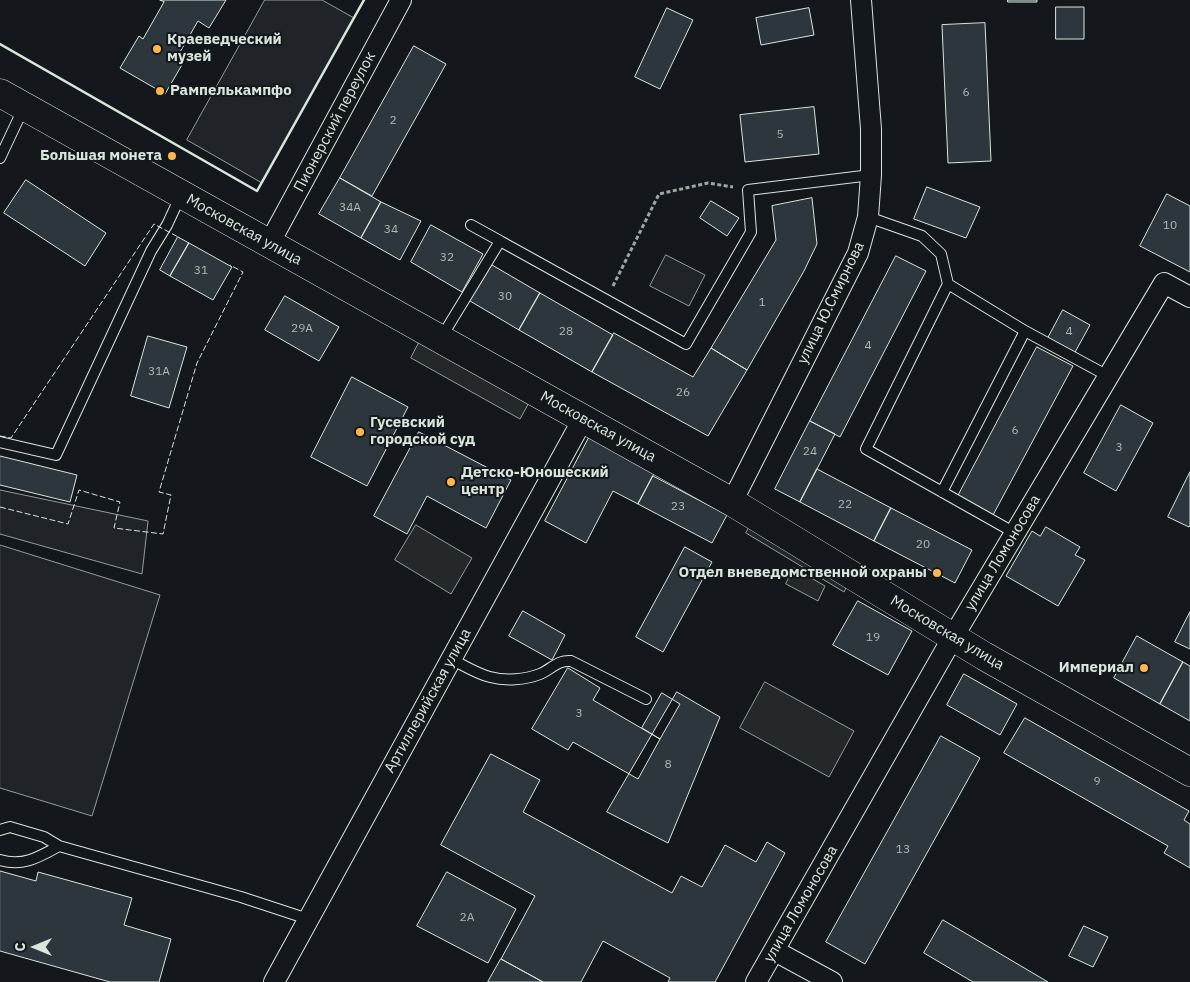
<!DOCTYPE html>
<html>
<head>
<meta charset="utf-8">
<style>
	body { margin:0 }
	#map { position:relative; width:1190px; height:982px; overflow:hidden; background:#14181c; font-family:"IBM Plex Sans",sans-serif }
	canvas { display:block }
	.north { position:absolute; left:10px; top:922px; width:50px; height:50px; -webkit-text-stroke:4px #14181c; paint-order:stroke; rotate:270deg; font-size:14px; font-weight:700; line-height:20px; text-align:center; color:#d8e6dc }
	.north::after { content:''; display:block; margin:auto; width:18px; height:22px; background:#d8e6dc; clip-path:polygon(50% 0,100% 100%,50% 72%,0 100%) }
</style>
</head>
<body>
<div id="map">
<canvas width="1190" height="982"></canvas>
<div class="north">С</div>
</div>
<script>
const ctx = document.querySelector('canvas').getContext('2d');
ctx.lineJoin = 'round';
function paint(path, color) {
  ctx.fillStyle = color;
  ctx.fill(path, 'evenodd');
}
function stroke(path, color, width, dash) {
  ctx.strokeStyle = color;
  ctx.lineWidth = width;
  ctx.lineCap = dash ? 'butt' : 'round';
  ctx.setLineDash(dash || []);
  ctx.stroke(path);
}
function label(font, color, halo, rows, align = 'center') {
  ctx.font = font + ' "IBM Plex Sans",sans-serif';
  ctx.lineWidth = 4;
  ctx.setLineDash([]);
  ctx.textBaseline = 'middle';
  ctx.strokeStyle = halo;
  ctx.fillStyle = color;
  for (const [text, x, y, turn = 0] of rows) {
    ctx.save();
    ctx.translate(x, y);
    ctx.rotate((+turn || 0) * Math.PI / 180);
    ctx.textAlign = isNaN(turn) ? turn : align;
    if (halo) ctx.strokeText(text, 0, 0);
    ctx.fillText(text, 0, 0);
    ctx.restore();
  }
}
const green = new Path2D(`
	M265,0h57l32,18 -92,165 -75,-43z
	M666,255l39,20 -16,31 -39,-20z
	M0,490l148,31 -6,53 -142,-40z
	M0,545l160,50 -68,221 -92,-28z`);
paint(green, '#202428');
stroke(green, '#939e99', 1);
const parking = new Path2D(`
	M421,339l110,60 -11,20 -109,-61z
	M756,516l95,62 -7,14 -98,-59z
	M416,525l56,33 -21,36 -56,-34z
	M794,568l31,18 -7,15 -32,-17z
	M765,682l89,49 -25,46 -89,-49z`);
paint(parking, '#24282b');
stroke(parking, '#939e99', 1);
const building = new Path2D(`
	M160,0h66l-17,28 -11,-7 -22,38 7,4 -18,31 -45,-26 19,-32 4,3 21,-37z
	M1008,0h29v2h-29z
	M1056,7h28v32h-28z
	M667,8l26,12 -33,69 -25,-12z
	M809,8l5,27 -53,10 -5,-27z
	M985,23l6,138 -43,2 -6,-138z
	M414,46l32,18 -74,132 -32,-18z
	M814,107l5,47 -74,8 -5,-47z
	M340,178l41,24 -20,36 -42,-24z
	M26,180l80,53 -21,33 -81,-53z
	M927,187l53,20 -14,31 -52,-19z
	M1167,194l23,12v66l-50,-26z
	M812,198l5,46 -13,27 -57,99 -36,-22 65,-108 -4,-34z
	M711,201l28,17 -12,18 -27,-18z
	M381,202l40,19 -21,39 -39,-22z
	M431,225l52,29 -21,38 -51,-30z
	M178,237l11,6 -19,33 -10,-6z
	M189,243l43,24 -19,33 -43,-24z
	M896,256l30,15 -86,166 -30,-16z
	M492,265l48,28 -21,37 -49,-29z
	M540,293l73,42 -21,37 -73,-42z
	M285,296l54,31 -20,34 -54,-31z
	M1063,310l27,15 -16,29 -27,-14z
	M614,333l79,44 18,-29 36,22 -39,66 -116,-64z
	M148,336l39,11 -18,61 -38,-12z
	M1037,347l36,19 -80,149 -35,-19z
	M352,377l56,30 -41,79 -56,-29z
	M1121,405l32,18 -37,68 -32,-18z
	M810,421l25,13 -35,68 -25,-13z
	M419,432l92,48 -25,48 -59,-32 -20,38 -33,-18z
	M591,434l66,34 -19,36 -25,-13 -27,52 -41,-22z
	M0,456l77,19 -7,27 -70,-17z
	M817,469l74,39 -17,33 -74,-39z
	M1190,472v54l-1,1 -21,-10z
	M653,476l74,39 -15,28 -74,-39z
	M891,508l81,42 -17,33 -81,-42z
	M1046,527l34,20 -5,8 10,5 -27,46 -52,-30 26,-45 8,5z
	M685,547l27,15 -49,90 -27,-15z
	M858,601l54,30 -24,44 -55,-30z
	M523,611l42,24 -13,25 -43,-24z
	M1190,612v37l-15,-7z
	M1137,636l46,26 -23,42 -46,-26z
	M1183,662l7,4v55l-30,-17z
	M568,668l32,20 -7,12 67,39 -22,40 -65,-37 -5,8 -36,-21z
	M964,674l53,30 -17,31 -53,-30z
	M677,692l43,25 -52,126 -61,-31z
	M662,693l18,11 -20,35 -18,-11z
	M1025,718l164,93 -5,9 6,4v44l-26,-15 4,-7 -164,-93z
	M941,736l39,22 -115,206 -39,-22z
	M491,754l49,26 -17,32 149,81 9,-17 21,11 23,-42 31,17 11,-20 18,11 -70,129h-47l2,-4 -67,-37 -22,41h-38l-42,-23 34,-63 -94,-51z
	M0,871l36,10 2,-9 94,26 -8,27 47,14 -12,43h-49l-110,-31z
	M447,872l69,37 -28,54 -71,-37z
	M943,920l105,62h-75l-49,-29z
	M1084,926l24,11 -15,30 -24,-11z
	M501,959l42,23h-55z`);
paint(building, '#2c363c');
stroke(building, '#d8e6dc', 1);
const service = new Path2D(`
	M0,158l24,-51
	M868,217l54,19 19,18 7,30 77,47 83,45
	M471,225l29,16
	M948,284l-82,165 149,84
	M441,338l59,-97 186,103 65,-112 -3,-42 123,-15
	M0,442l56,13 95,-204 16,-26 14,-30
	M942,492l83,-161
	M451,659c12,6 26,15 39,18 15,4 35,3 50,-3 12,-5 17,-14 31,-13l75,38
	M0,830l10,-3 34,10 15,9 182,51 67,22
	M0,860c23,7 39,-3 59,-14`);
const minor = new Path2D(`
	M269,244l132,-244
	M732,502l126,-249 10,-36 3,-42v-46l-10,-129
	M775,951l57,31
	M274,982l309,-563
	M756,982l197,-345 211,-354 26,14`);
const primary = new Path2D(`
	M0,93l732,409 252,154 206,116`);
stroke(service, '#d8e6dc', 12);
stroke(minor, '#d8e6dc', 22);
stroke(primary, '#d8e6dc', 29);
stroke(new Path2D(`
	M613,286l46,-92 49,-11 25,4`), '#9da8a2', 3, [4, 2.5]);
stroke(service, '#14181c', 10);
stroke(minor, '#14181c', 20);
stroke(primary, '#14181c', 28);
stroke(new Path2D(`
	M0,436l11,2 143,-214 26,14
	M0,507l68,17 11,-34 41,12 -6,26 49,6 8,-39 -12,-3 38,-129 46,-91 -13,-7`), '#d8e6dc', 1, [6, 2.5]);
stroke(new Path2D(`
	M0,44l257,147 107,-191`), '#d8e6dc', 2.5);
for (const [x, y, r, color] of [
	[157,49,5,"#ffb74d"],
	[160,91,5,"#ffb74d"],
	[172,156,5,"#ffb74d"],
	[360,432,5,"#ffb74d"],
	[451,482,5,"#ffb74d"],
	[937,573,5,"#ffb74d"],
	[1144,668,5,"#ffb74d"]
]) {
  const dot = new Path2D();
  dot.arc(x, y, r, 0, 2 * Math.PI);
  ctx.fillStyle = color;
  ctx.fill(dot);
  stroke(dot, '#14181c', 2);
}
label('12px', '#adbab4', null, [
	["6",966,93],
	["2",393,121],
	["5",780,135],
	["34А",350,208],
	["10",1170,226],
	["34",391,230],
	["32",447,258],
	["31",201,271],
	["30",505,297],
	["1",762,303],
	["29А",302,329],
	["28",566,332],
	["4",1069,332],
	["4",868,346],
	["31А",159,372],
	["26",683,393],
	["6",1015,431],
	["3",1119,448],
	["24",810,452],
	["22",845,505],
	["23",678,507],
	["20",923,545],
	["19",873,638],
	["3",579,714],
	["8",668,765],
	["9",1097,782],
	["13",903,850],
	["2А",467,918]
]);
label('bold 15px', '#d8e6dc', '#14181c', [
	["Краеведческий",167,40],
	["музей",167,57],
	["Рампелькампфо",170,91],
	["Большая монета",162,156,"right"],
	["Гусевский",370,423],
	["городской суд",370,440],
	["Детско-Юношеский",461,473],
	["центр",461,490],
	["Отдел вневедомственной охраны",927,573,"right"],
	["Империал",1134,668,"right"]
], 'left');
label('15px', '#d8e6dc', '#14181c', [
	["Пионерский переулок",335,122,-62],
	["Московская улица",244,230,29],
	["улица Ю.Смирнова",831,303,-64],
	["Московская улица",598,427,29],
	["улица Ломоносова",1003,553,-59],
	["Московская улица",947,633,31],
	["Артиллерийская улица",428,701,-61],
	["улица Ломоносова",801,904,-60]
]);
</script>
</body>
</html>
